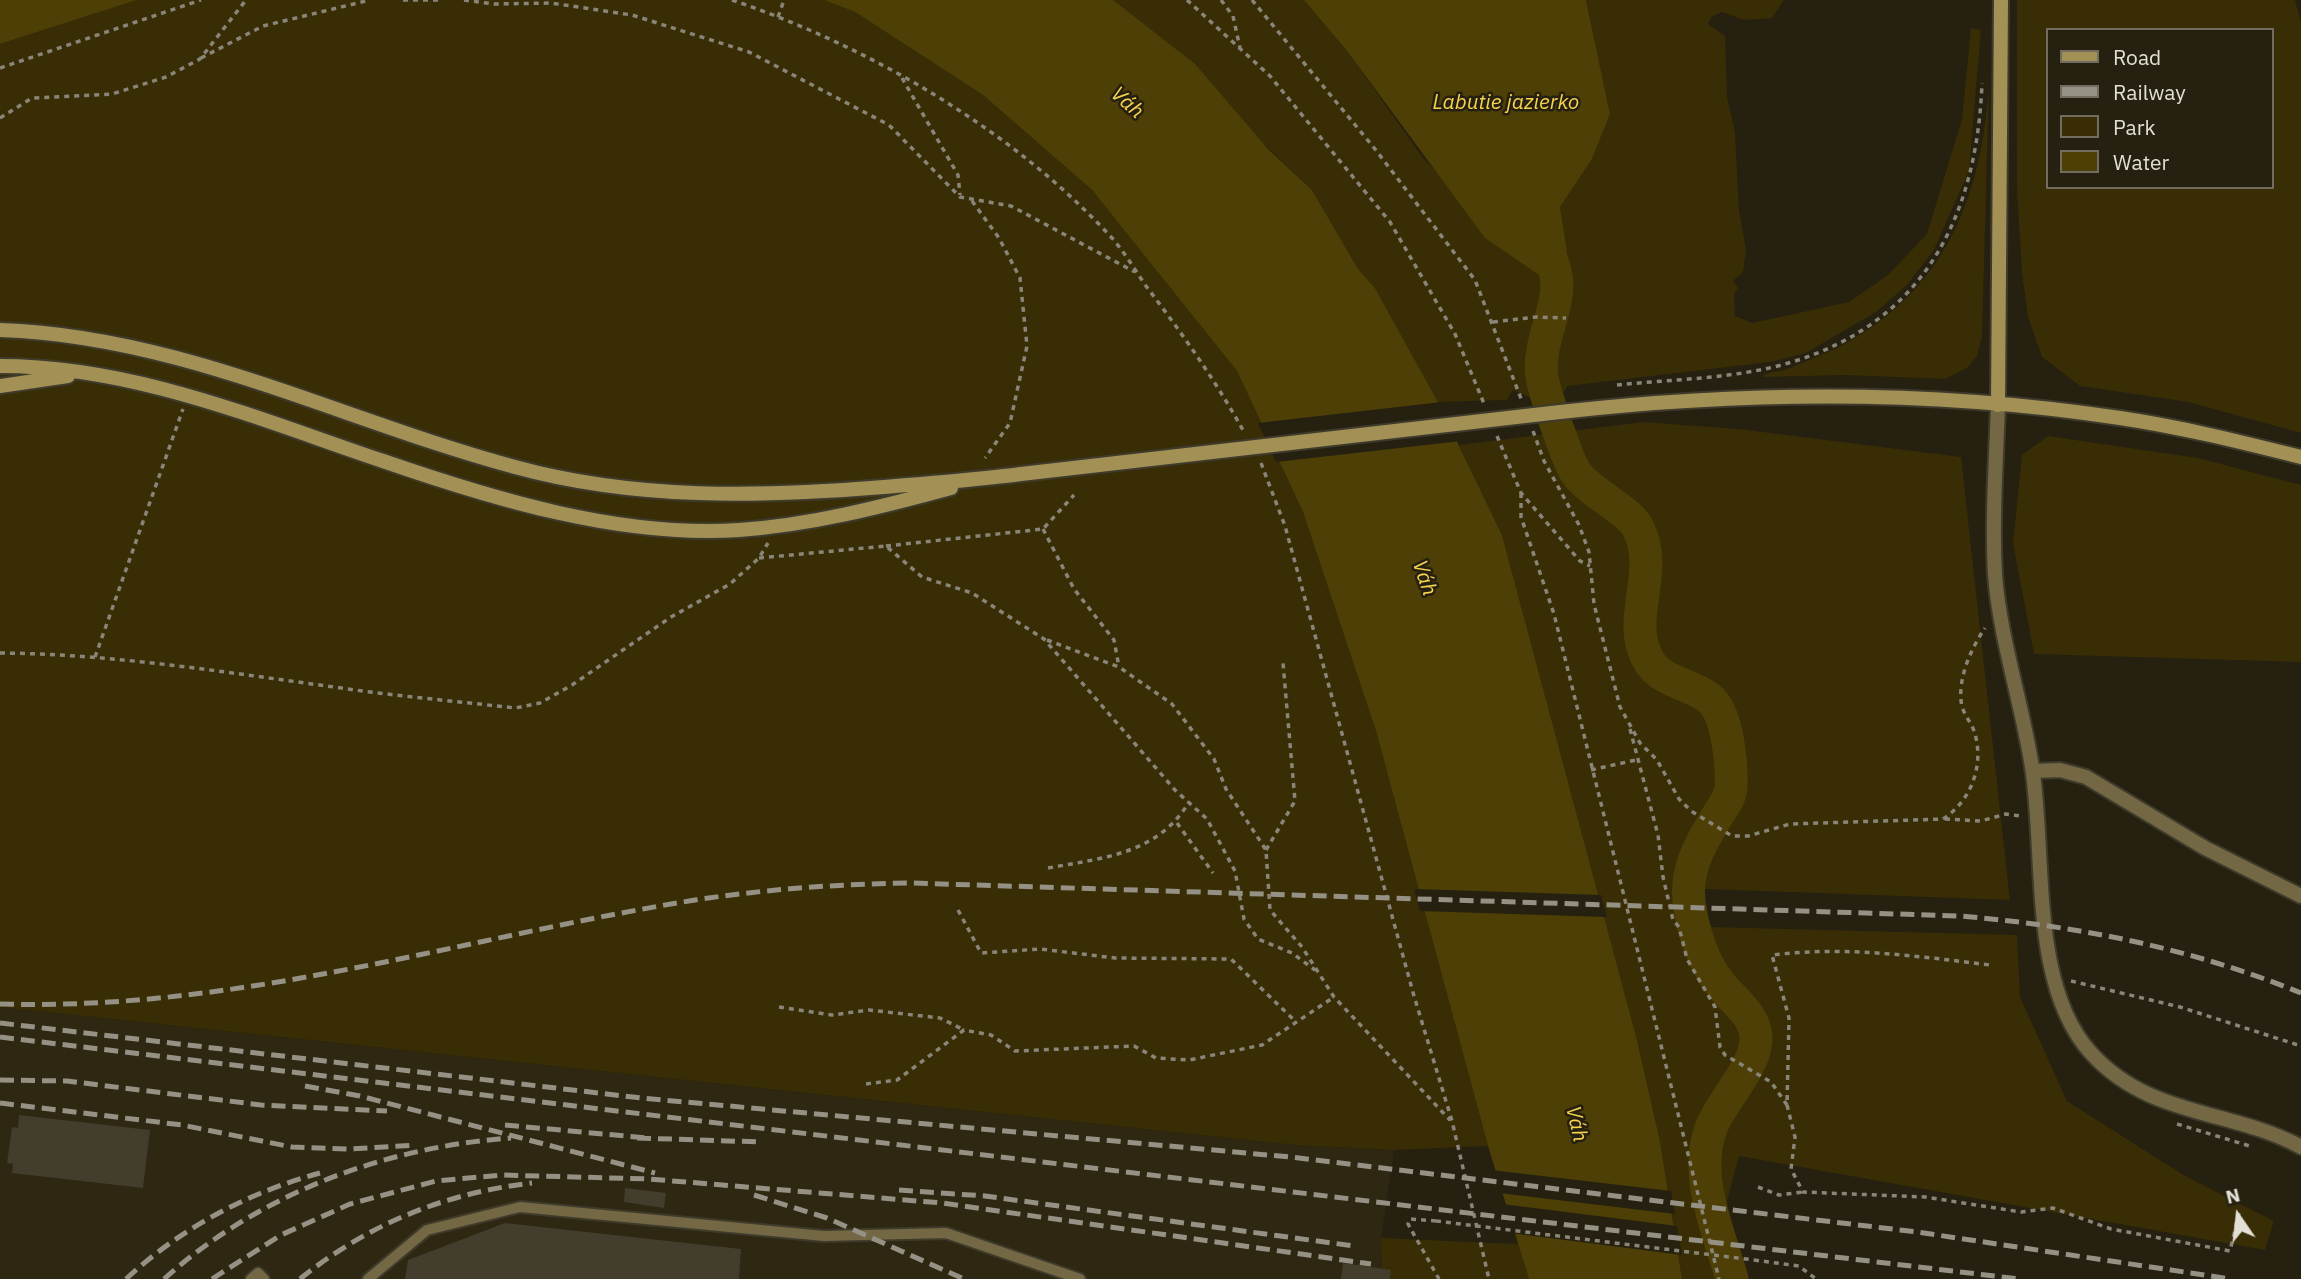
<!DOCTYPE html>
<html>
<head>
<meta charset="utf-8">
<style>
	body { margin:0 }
	#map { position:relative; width:2301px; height:1279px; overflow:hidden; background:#252010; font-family:"IBM Plex Sans",sans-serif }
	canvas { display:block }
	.legend { position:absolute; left:2046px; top:28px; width:228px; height:161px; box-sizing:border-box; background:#252010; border:2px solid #716c5f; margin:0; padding:9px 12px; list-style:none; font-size:21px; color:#e2dfd5 }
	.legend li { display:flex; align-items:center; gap:14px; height:35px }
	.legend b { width:35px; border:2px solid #716c5f }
	.north { position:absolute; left:2203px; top:1181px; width:70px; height:70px; -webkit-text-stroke:5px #252010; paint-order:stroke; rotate:346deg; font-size:19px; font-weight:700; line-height:28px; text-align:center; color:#e2dfd5 }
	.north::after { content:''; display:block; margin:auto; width:24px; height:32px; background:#e2dfd5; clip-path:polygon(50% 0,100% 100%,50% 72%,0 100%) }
</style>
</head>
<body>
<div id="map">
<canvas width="2301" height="1279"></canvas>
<ul class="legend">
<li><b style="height:9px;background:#a29054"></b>Road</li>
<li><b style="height:9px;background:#959184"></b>Railway</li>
<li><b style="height:19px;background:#382d04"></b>Park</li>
<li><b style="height:19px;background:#4d3f05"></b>Water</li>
</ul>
<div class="north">N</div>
</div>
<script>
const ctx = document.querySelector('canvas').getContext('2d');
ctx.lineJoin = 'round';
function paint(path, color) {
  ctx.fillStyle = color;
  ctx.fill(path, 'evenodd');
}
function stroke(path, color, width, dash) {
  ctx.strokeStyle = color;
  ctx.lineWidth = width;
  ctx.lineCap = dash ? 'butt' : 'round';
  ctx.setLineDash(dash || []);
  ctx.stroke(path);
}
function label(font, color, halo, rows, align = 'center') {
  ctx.font = font + ' "IBM Plex Sans",sans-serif';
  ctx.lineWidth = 5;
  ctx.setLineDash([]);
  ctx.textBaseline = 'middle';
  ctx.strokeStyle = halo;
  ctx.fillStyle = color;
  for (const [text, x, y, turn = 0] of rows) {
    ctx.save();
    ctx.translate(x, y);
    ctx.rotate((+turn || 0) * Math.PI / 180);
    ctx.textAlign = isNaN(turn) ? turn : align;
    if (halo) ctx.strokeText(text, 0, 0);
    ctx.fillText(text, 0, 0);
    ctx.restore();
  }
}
paint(new Path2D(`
	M0,1007l1295,138 99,5 -13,88 1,41h-1382z`), '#2e2711');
paint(new Path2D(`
	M137,0h687l31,12 128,83 109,95 145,181 66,141 73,219 112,415 -94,4 -99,-5 -1295,-138v-963z
	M1113,0h191l43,51 76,107 116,117 28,-24 -7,-44 32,-48 18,-45 -24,-114h198l-12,18 -28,2 -22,-8 -11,5 -3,7 17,12 2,61 8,35 4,78 7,40 -3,22 -10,9 5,7 -4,6 1,22 17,7 97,-21 39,-27 39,-41 35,-115 9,-91 10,2 -12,141 -35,79 -27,35 -31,27 -70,41 -36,9 -203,24 -3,6 -13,-5 -18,12 -20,-9 -6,10 -69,2 -63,-114 -17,-19 -46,-79z
	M2017,0h278l6,23v410l-113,-31 -108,-16 -38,-29 -14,-40 -6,-44 -5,-84zM2047,30h224v157h-224z
	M1989,84l-7,252 -5,20 -10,12 -22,11 -99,-4 -84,2c6,-6 19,-5 28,-9 18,-8 40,-16 58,-26 101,-57 134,-151 141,-258z
	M1643,422l96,7 222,28 49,443 -332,-12 34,39 305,8 3,62 47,104 118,75 89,45 -9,29 -526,-94 -27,101 7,22h-37l-22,-138 -23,-101 -135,-505 -43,-90z
	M2048,436l150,22 103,27v177l-267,-8 -21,-111 9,-88z
	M1381,1238l137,6 11,35h-147z`), '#382d04');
paint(new Path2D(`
	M0,0h137l-137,44z
	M824,0h289l82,64 73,85 44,41 46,79 17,19 63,114 64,133 135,505 23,101 22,138h-153l-41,-133 -112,-415 -73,-219 -66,-141 -145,-181 -109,-95 -128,-83z
	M1304,0h282l24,114 -18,45 -32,48 7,44 -28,24 -54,-37 -138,-187z`), '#4d3f05');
paint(new Path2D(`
	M1442,402l19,39 -185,21 -18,-39z
	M1414,889l187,6 6,22 -187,-6z
	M1491,1170l180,21 4,23 -176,-21z
	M1502,1204l175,22 5,29 -171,-22z`), '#252010');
stroke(new Path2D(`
	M1533,223c12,22 28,47 23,73 -4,27 -18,53 -14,81 2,14 26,85 34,96 13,19 54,38 62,55 23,45 -14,92 11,133 12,21 42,23 60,37 19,14 23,68 22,90 -1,10 -8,19 -13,27 -20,32 -36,60 -27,99 5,26 13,50 30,71 13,17 34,29 35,53 0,30 -35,63 -45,90 -18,49 8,104 21,151`), '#4d3f05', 33);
paint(new Path2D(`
	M19,1115l131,15 -7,58 -131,-15 1,-9 -6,-1 5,-36 6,1z
	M625,1188l41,5 -2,15 -40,-6z
	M505,1223l236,26 -2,30h-334l3,-19z
	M1343,1263l48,7 -1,9h-49z`), '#423d2c');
const service = new Path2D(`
	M251,1279l7,-6 6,6
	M368,1279l59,-49 93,-23 304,29 122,-3 134,46`);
const minor = new Path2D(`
	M1998,405c-2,56 -6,114 -3,170 5,64 27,128 37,192 14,87 -3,218 59,286 59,65 140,56 210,94
	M2033,771l27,-1 26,7 119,71 96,48`);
const secondary = new Path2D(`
	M0,330c182,6 343,91 515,137 120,33 246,30 369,20 46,-4 92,-7 137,-13
	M0,366c134,0 258,53 383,95 110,38 238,77 356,69 72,-5 142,-23 212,-42
	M0,386l68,-10
	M1998,405l3,-405
	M1560,412c184,-21 376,-22 560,6 61,9 121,24 181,39`);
stroke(service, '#3f3b2c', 14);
stroke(minor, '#3f3b2c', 18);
stroke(secondary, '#3f3b2c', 18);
stroke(new Path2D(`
	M403,0h39
	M464,0l30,4 57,-1 81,12 117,37 140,73 71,72 51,9 124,66
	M732,0c138,47 281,130 380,238 13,15 23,32 34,48 35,46 70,95 98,146
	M1187,0l83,76 120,146 65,112 30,72
	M1221,0l12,16 7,32
	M1252,0l123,149 100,131 47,121
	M778,17l6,-17
	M201,58l62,-32 107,-26
	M0,68l201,-68
	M902,78l56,97 2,20
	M0,118l32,-20 80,-4 54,-17 34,-18 46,-59
	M972,201l27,37 21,40 7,68 -17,77 -25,35
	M1493,322l43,-5 30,1
	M1617,385c57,-6 119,-6 175,-23 134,-41 185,-148 190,-279
	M1533,431l11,30 35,64 10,27 5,52 26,103 20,36 17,17 22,39 12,12 41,25h16l42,-12 153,-5c28,-18 41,-53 32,-85 -3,-12 -14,-21 -14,-35 -2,-24 11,-52 24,-71
	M1497,436l24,57 59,68 10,5
	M1261,463l24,63 129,470 38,125 37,158
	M1521,493v24l33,97 165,665
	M1043,529l31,60 40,51 5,27
	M886,546l157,-17 31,-34
	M759,558l127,-12 36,31 50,16 72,46 131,151 32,29 28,52 9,48 14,20 34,14 23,17
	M1047,640l72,27 53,37 42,55 12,30 40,61 4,60 32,37 32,50 116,123
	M0,653c112,1 224,19 334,34 60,9 121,14 181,21l25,-5 32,-18 99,-68 59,-33 29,-26 9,-15
	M95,657l88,-248
	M1630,729l28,106 5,42 10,43 6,7 8,32 28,48 5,40 5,8 46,27 16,23 2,-87 -17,-63c74,-9 144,1 218,10
	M1591,770l45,-10
	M1945,819l36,2 25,-7 14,2
	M1177,823l36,50
	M1266,850l29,-49 -12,-138
	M1048,868c55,-10 110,-14 141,-66
	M958,910l23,43 59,-4 75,9 116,1 65,63
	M2071,981l109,26 121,39
	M779,1007l53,8 37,-5 71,8 24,12
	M866,1084l31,-4 67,-50 27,5 24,16 119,-5 22,12 33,2 73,-15 72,-48
	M1787,1105l8,32 -4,32 12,23 122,5 96,15 32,-4 58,21 119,22 9,-38
	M2177,1124l76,23
	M1758,1187l21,8 24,-3
	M1436,1221l-26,-2 -2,5 31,55
	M1754,1260l45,6 17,13`), '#898578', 3.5, [5, 5]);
stroke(service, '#736843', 10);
stroke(minor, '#736843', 14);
stroke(secondary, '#a29054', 14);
stroke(new Path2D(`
	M0,1004c242,7 460,-66 695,-104 72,-11 144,-16 217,-17l1048,33c118,10 231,32 341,77
	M0,1023l641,75 649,59 627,75 314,47
	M0,1037l2019,242
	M0,1080l67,1 194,24 126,6
	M305,1086l55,10 295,77
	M0,1103l182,22 110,22 58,2 66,-4
	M505,1125l142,13
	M637,1138l125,4
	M899,1190l86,6 369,50
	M754,1195l73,23 137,61
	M126,1279c55,-51 121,-86 194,-106
	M164,1279c95,-85 220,-132 347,-141
	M212,1279l69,-44 69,-31 86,-23 66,-6 147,4 293,24 429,61
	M300,1279c68,-55 145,-86 232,-96`), '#959184', 5, [14, 7]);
const secondaryBridge = new Path2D(`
	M1021,474l539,-62`);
stroke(secondaryBridge, '#3f3b2c', 18, []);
stroke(new Path2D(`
	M1436,1221l318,39`), '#898578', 3.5, [5, 5]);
stroke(secondaryBridge, '#a29054', 14);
label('italic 21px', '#f6d24e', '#252010', [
	["Váh",1127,103,42],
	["Labutie jazierko",1506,103],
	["Váh",1424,578,71],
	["Váh",1576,1124,77]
]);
</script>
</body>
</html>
